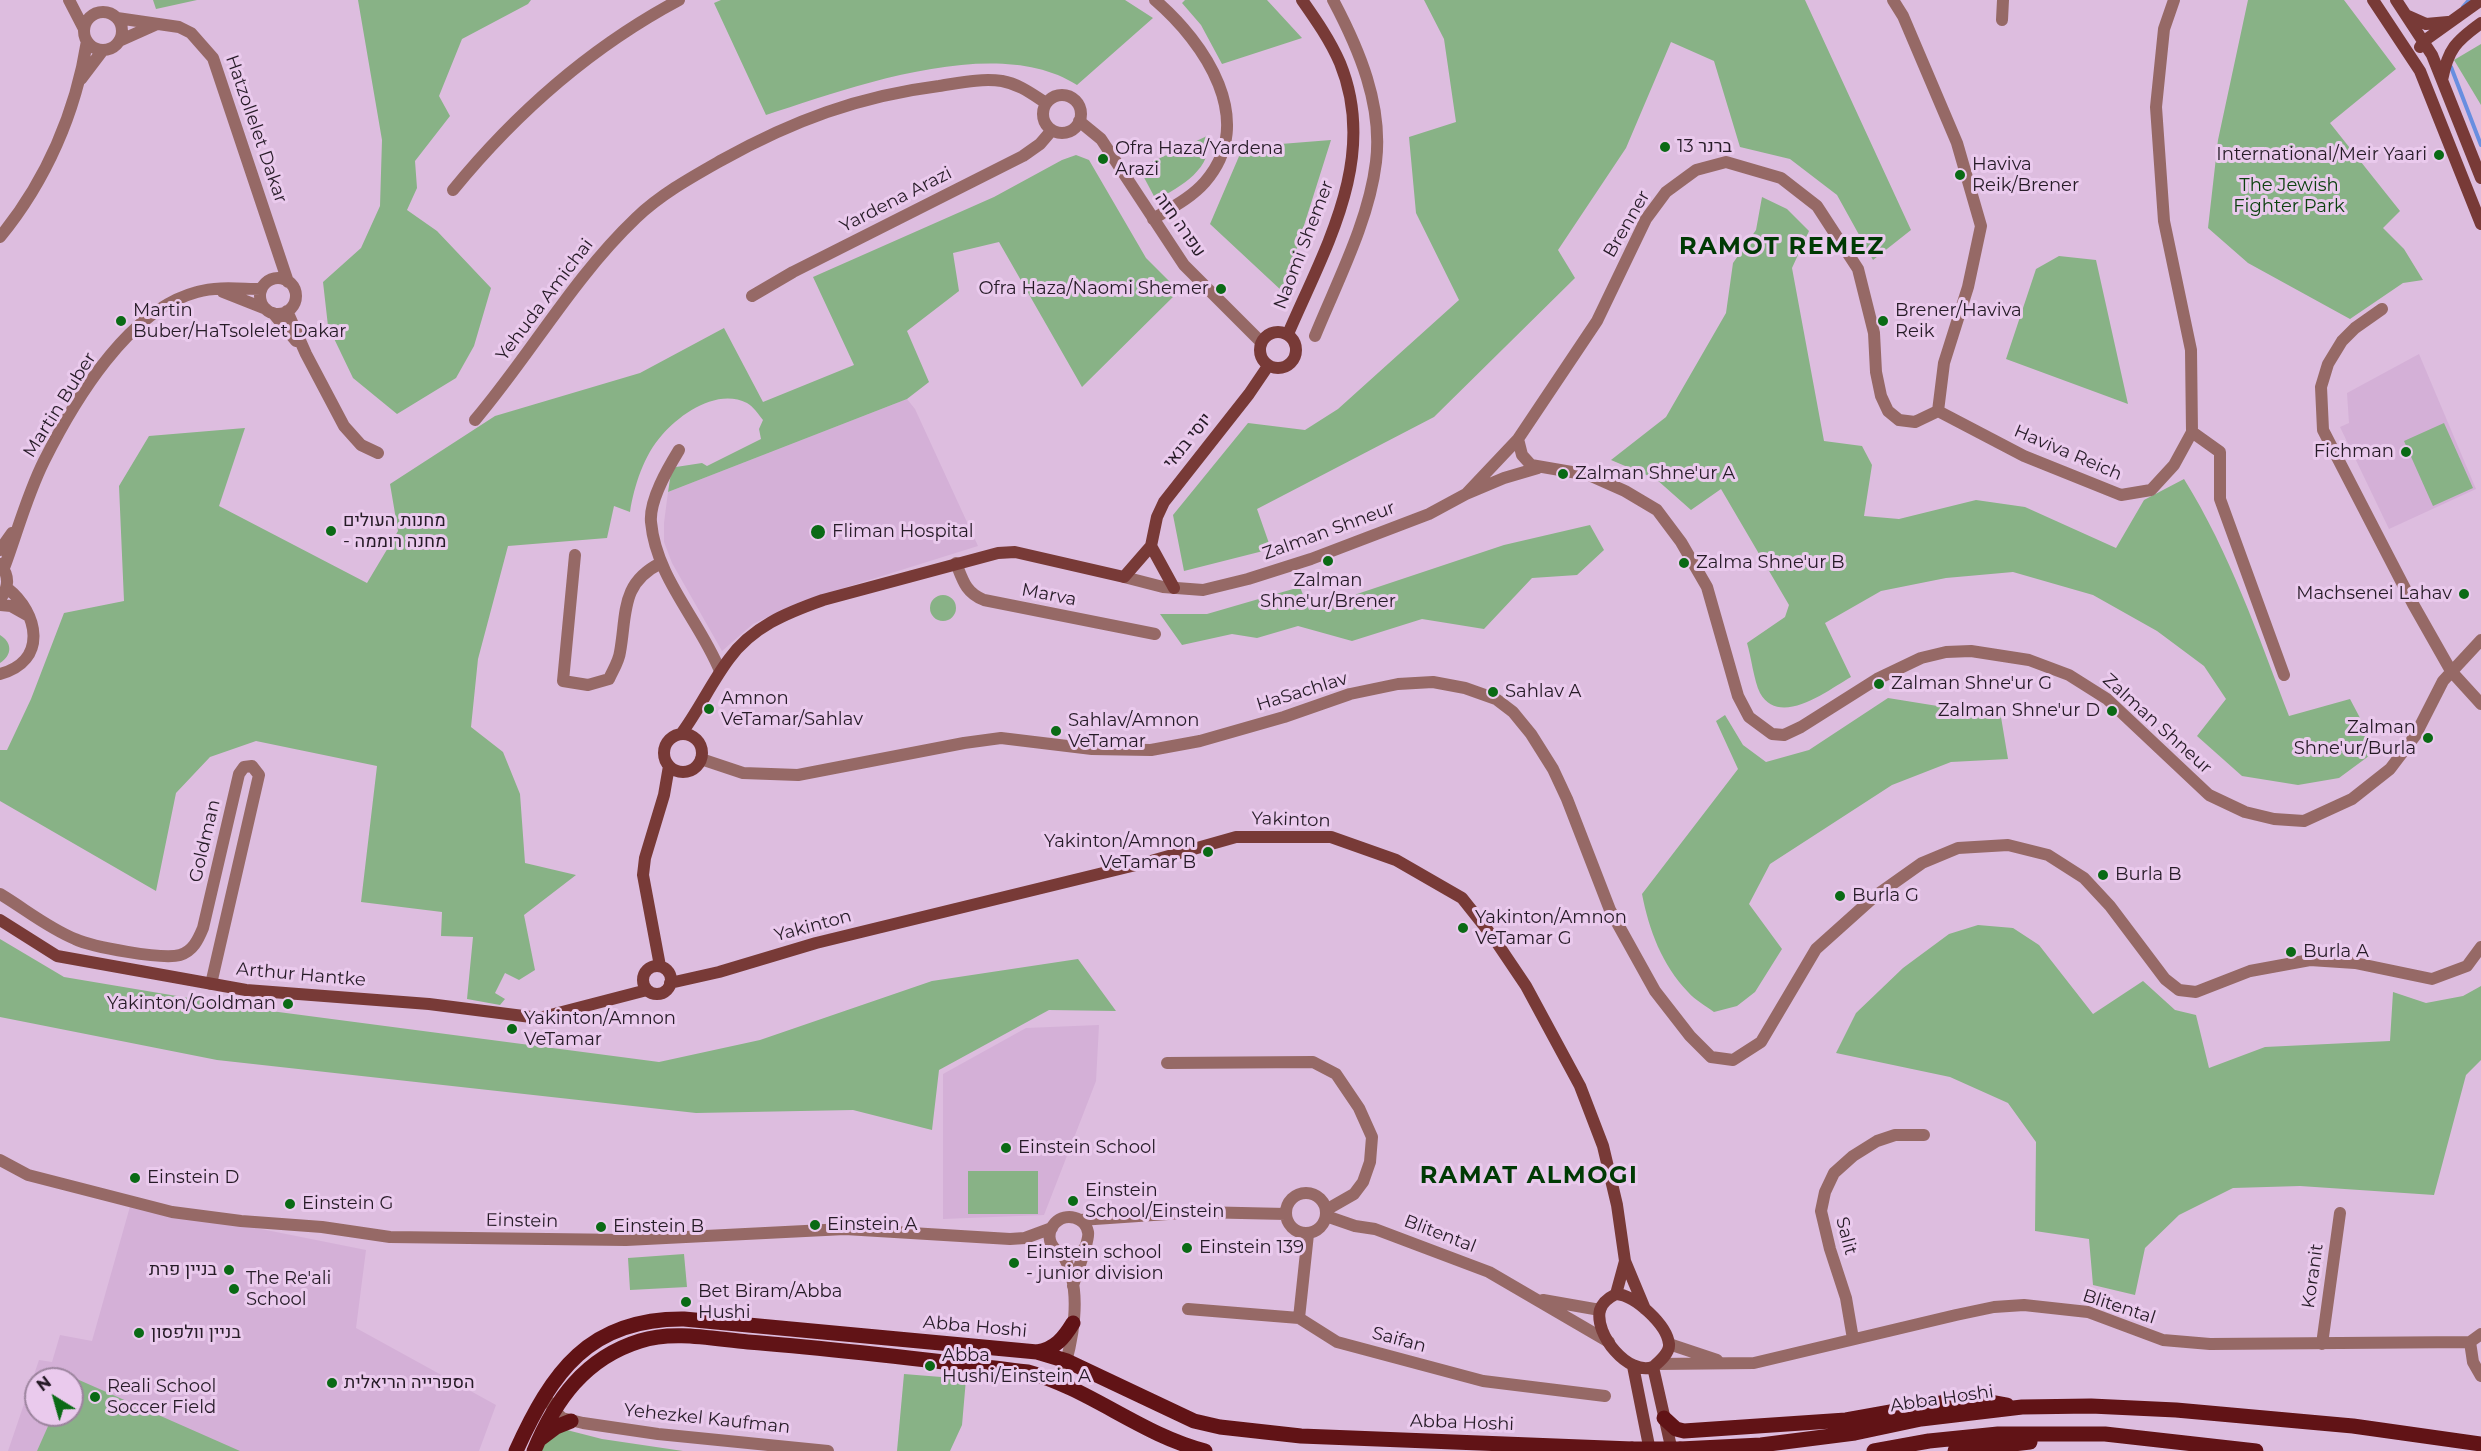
<!DOCTYPE html>
<html>
<head>
<meta charset="utf-8">
<style>
	body { margin:0 }
	#map { position:relative; width:2481px; height:1451px; overflow:hidden; background:#ddbddf; font-family:Montserrat,sans-serif }
	canvas { display:block }
	.north { position:absolute; left:24px; top:1367px; width:60px; height:60px; box-sizing:border-box; background:#eacaed; border:2px solid #9c849e; border-radius:50%; rotate:323deg; font-size:16px; font-weight:700; line-height:24px; text-align:center; color:#261b27 }
	.north::after { content:''; display:block; margin:auto; width:21px; height:27px; background:#0a6a15; clip-path:polygon(50% 0,100% 100%,50% 72%,0 100%) }
</style>
</head>
<body>
<div id="map">
<canvas width="2481" height="1451"></canvas>
<div class="north">N</div>
</div>
<script>
const ctx = document.querySelector('canvas').getContext('2d');
ctx.lineJoin = 'round';
function paint(path, color) {
  ctx.fillStyle = color;
  ctx.fill(path, 'evenodd');
}
function stroke(path, color, width, dash) {
  ctx.strokeStyle = color;
  ctx.lineWidth = width;
  ctx.lineCap = dash ? 'butt' : 'round';
  ctx.setLineDash(dash || []);
  ctx.stroke(path);
}
function label(font, color, halo, rows, align = 'center') {
  ctx.font = font + ' Montserrat,Heebo,sans-serif';
  ctx.lineWidth = 6;
  ctx.setLineDash([]);
  ctx.textBaseline = 'middle';
  ctx.strokeStyle = halo;
  ctx.fillStyle = color;
  for (const [text, x, y, turn = 0] of rows) {
    ctx.save();
    ctx.translate(x, y);
    ctx.rotate((+turn || 0) * Math.PI / 180);
    ctx.textAlign = isNaN(turn) ? turn : align;
    if (halo) ctx.strokeText(text, 0, 0);
    ctx.fillText(text, 0, 0);
    ctx.restore();
  }
}
paint(new Path2D(`
	M2419,354l57,135 -87,40 -49,-102 9,-4 -2,-30z
	M907,399l8,10 63,137 -176,55 -49,23 -31,27 -50,-88 -8,-21v-19l4,-31z
	M1099,1025l-3,56 -52,134 -101,4v-145l83,-46z
	M131,1203l235,47 -10,78 140,77 -17,46h-471l31,-91 13,2 8,-27 32,6zM36,1379h36v36h-36z`), '#d4b0d7');
paint(new Path2D(`
	M153,0h44l-41,9z
	M358,0h173l-3,4 -66,35 -23,57 11,20 -35,45 2,27 -10,22 30,21 54,57 -17,58 -18,32 -59,36 -44,-36 -25,-52 -5,-44 38,-34 19,-42 2,-66z
	M721,0h404l28,18 -76,67c-80,-52 -228,3 -311,30l-52,-112z
	M1185,0h82l35,38 -80,26 -21,-39 -19,-22z
	M1424,0h381l106,230 -38,30 -36,-65 -47,-36 -50,-12 -26,-86 -43,-19 -45,106 -68,102 17,28 -141,139 -177,92 14,40 -87,22 -11,-56 75,-92 57,7 33,-21 121,-109 -43,-87 -7,-76 47,-15 -12,-83z
	M2248,0h96l52,69 -66,54 70,88 -17,17 21,21 19,31 -20,3 -53,36 -102,-56 -40,-35 10,-88z
	M2481,44v61l-27,-45z
	M1207,136c8,32 -27,51 -51,64l-17,-32z
	M1331,140l-48,152 -73,-68 33,-77z
	M1076,155l13,5 57,98 33,33 -97,96 -83,-145 -46,11 6,38 -52,40 22,51 -22,17 -239,93 3,-19 5,-6 26,-4 5,3 54,-27 -2,-10 4,-9c-4,-5 -10,-14 -16,-17 -29,-15 -66,10 -85,32 -18,20 -28,51 -32,77l-16,-6 -7,32 -99,8 -30,113 -7,68 32,25 17,42 5,69 51,12 -52,40 11,55 -16,10 -14,-7 -10,20 10,6 -5,6 -33,-6 6,-62 -32,-1 1,-24 -81,-10 16,-136 -121,-25 -46,16 -34,36 -20,98 -156,-90v-51h7l24,-51 33,-86 60,-12 -5,-115 30,-50 96,-8 -26,78 148,77 31,-52 -8,-47 105,-68 145,-43 84,-45 39,74 91,-37 -41,-88 181,-80 68,-37z
	M1762,197l25,12 22,22 -17,37 32,173 38,5 10,19 -8,51 35,3 77,-19 49,7 91,41 28,-48 40,-21c46,74 74,156 105,237l61,-17 27,51 -38,28 -41,7 -56,-9 -45,-40 29,-37 -22,-33 -47,-35 -64,-36 -80,-23 -67,6 -65,13 -56,32 26,54c-23,13 -71,51 -91,16 -6,-12 -9,-37 -13,-50l38,-26 4,-12 -68,-116 -30,21 -35,-31 -45,-19 55,-43 60,-104 7,-50 23,-33z
	M2059,256l37,4 32,144 -122,-45 30,-90z
	M2444,423l29,65 -40,18 -29,-65z
	M1590,525l14,25 -27,25 -45,3 -48,51 -62,-10 -70,22 -54,-15 -41,12 -25,-4 -50,11 -22,-31h47l93,-27 9,23 195,-65z
	M930 608a13 13 0 1 1 26 0a13 13 0 1 1-26 0Z
	M0,635c12,7 13,20 0,28z
	M1888,698l68,11 44,2 8,48 -57,3 -59,23 -122,79 -21,40 33,45 -27,43 -18,14 -23,6c-8,-6 -19,-12 -26,-20 -26,-27 -39,-62 -46,-98l96,-125 -22,-48 9,-6 18,30 23,17 43,-12z
	M1978,925l35,3 26,17 54,69 50,-33 32,29 21,5 13,53 56,-21 125,-6 3,-49 33,11 37,-7 18,-10v74l-15,15 -32,120 -134,-9 -67,2 -54,27 -34,33 -10,47 -42,-10 -4,-46 -54,-8 1,-89 -28,-39 -58,-26 -114,-24 20,-40 47,-45 46,-34z
	M0,939l64,38 184,31 411,54 101,-22 172,-59 146,-22 38,52 -67,-1 -110,60 -7,60 -79,-20 -157,3 -479,-53 -217,-43z
	M968,1171h70v43h-70z
	M684,1254l3,33 -57,3 -2,-32z
	M904,1374l62,5 -4,46 -12,26h-53z
	M70,1376l170,75h-203l16,-36h19z
	M559,1428l43,11 81,12h-141l2,-10z`), '#88b286');
stroke(new Path2D(`
	M2463,7l6,-7
	M2451,67l30,78`), '#688ee0', 4);
stroke(new Path2D(`
	M69,0l15,29
	M1893,0l10,16 54,127 24,83 -13,61 -24,76 -6,48
	M84 31a19 19 0 1 1 38 0a19 19 0 1 1-38 0Z
	M117,18l62,9 12,6 22,25 75,224
	M2002,20l1,-20
	M119,41l38,-17
	M81,79l22,-29
	M1043 114a19 19 0 1 1 38 0a19 19 0 1 1-38 0Z
	M1079,121l22,18 83,126 77,77
	M453,190c63,-77 138,-143 226,-190
	M1153,219c18,-11 38,-21 52,-37 53,-61 0,-139 -50,-182
	M0,237c46,-56 76,-125 87,-196
	M260 296a18 18 0 1 1 36 0a18 18 0 1 1-36 0Z
	M223,292l43,17
	M752,296l41,-24 230,-116 17,-12 12,-14
	M2382,309l-27,19 -13,13 -14,23 -7,23 2,43 90,174 38,67 30,33
	M287,311l19,43 38,72 17,19 17,8
	M273,313l23,28
	M1315,336c22,-54 54,-115 61,-174 7,-57 -17,-113 -43,-162
	M1938,411l86,45 97,39 30,-5 23,-25 18,-33 -1,-82 -27,-129 -8,-114 8,-78 10,-29
	M475,420c56,-66 98,-142 161,-202 25,-24 56,-41 86,-58 70,-39 137,-64 217,-74 20,-3 42,-8 63,-5 17,3 30,13 44,22
	M2192,432l28,20v47l64,176
	M1518,439l4,16 9,10 58,10 36,16 32,19 24,32 26,45 31,109 11,21 23,17 12,1 17,-8 76,-48 44,-21 25,-6 25,-1 58,9 40,15 38,24 102,96 36,17 29,7 30,2 48,-22 38,-30 25,-33 28,-55 38,-41
	M679,450c-11,18 -30,50 -28,72 5,56 49,99 69,149
	M1466,494l52,-55 79,-118 49,-102 20,-27 30,-22 30,-8 55,16 36,28 41,63 16,64 2,39 5,24 7,15 11,9 16,2 23,-11
	M0,550l12,-17
	M575,555l-12,126 25,4 21,-6c4,-9 10,-18 11,-27 7,-38 0,-69 41,-89
	M956,563c7,18 10,30 28,37l171,34
	M0,564c10,12 9,24 0,35
	M4,568c13,-35 23,-73 40,-107 30,-60 84,-151 153,-169 21,-6 43,-3 64,-3
	M1124,577l39,10 40,3 45,-11 63,-20 118,-45 37,-20 38,-16 34,-10
	M0,605l11,1 16,9
	M0,674c48,-13 39,-61 7,-86
	M701,759l42,14 55,2 166,-32 37,-5 91,11 59,1 49,-9 84,-24 66,-23 48,-10 35,-2 32,6 31,11 17,13 18,22 22,35 14,30 43,111 45,81 35,45 21,21 22,3 28,-18 55,-93 58,-52 48,-34 36,-15 50,-3 40,10 36,23 26,28 55,73 14,11 17,2 54,-21 60,-11 45,3 77,16 35,-13 14,-19
	M0,894c25,15 48,34 75,45 17,8 88,21 105,16 13,-4 18,-15 23,-27l36,-154 5,-7 8,-1 7,9 -48,209
	M1167,1063l146,-1 23,12 23,34 13,29 -2,25 -7,20 -9,12 -28,16
	M0,1160l28,15 144,37 69,9 81,6 68,10 236,3 219,-11 165,10 15,-1 27,-10
	M1286 1213a20 20 0 1 1 40 0a20 20 0 1 1-40 0Z
	M1326,1216l29,10 20,3 114,43 120,70
	M1080,1220l117,-8 89,2
	M1073,1286c3,-11 17,-47 15,-54 -3,-15 -22,-20 -33,-9 -17,19 9,44 30,25
	M1543,1300l57,10
	M1188,1309l111,9 38,24 146,39 122,15
	M1299,1318l9,-84
	M1853,1339l-7,-41 -16,-49 -9,-38 4,-19 9,-19 19,-17 24,-15 18,-6h29
	M2470,1342l3,20 8,14
	M2470,1342l11,-8
	M1669,1344l48,16
	M2322,1344l18,-131
	M1657,1364l97,-1 202,-48 38,-8 30,-2 64,7 75,28 47,4 260,-2
	M1060,1382c12,-36 25,-93 2,-128
	M551,1403l2,6 9,9 21,5 75,11 170,17`), '#966966', 12);
stroke(new Path2D(`
	M2373,0l47,71 61,153
	M2396,0l36,55 49,123
	M2408,16l18,8 22,-2
	M2420,47l4,-6 57,-41
	M2442,80c6,-31 14,-39 39,-57
	M1260 350a18 18 0 1 1 36 0a18 18 0 1 1-36 0Z
	M1288,334c37,-86 91,-176 52,-271 -10,-23 -24,-43 -38,-63
	M1151,546l23,42
	M681,734c18,-24 30,-51 48,-75 23,-32 57,-46 94,-59l175,-47 17,-1 109,25 27,-31 6,-29 7,-15 85,-108 19,-28
	M664 753a19 19 0 1 1 38 0a19 19 0 1 1-38 0Z
	M0,920l57,36 189,34 183,14 110,14 108,-28
	M660,966l-17,-91 2,-17 19,-63 5,-29
	M643 980a14 14 0 1 1 28 0a14 14 0 1 1-28 0Z
	M670,983l49,-11 97,-29 328,-80 92,-26h95l65,23 66,38 31,39 33,49 54,100 23,60 14,59 8,56 20,48
	M1616,1294c19,1 51,31 53,50 1,9 -10,18 -16,23 -25,9 -59,-33 -53,-57 2,-7 10,-13 16,-16z
	M1616,1294l9,-33
	M1633,1366l17,85
	M1653,1367l19,84`), '#783a37', 12);
stroke(new Path2D(`
	M1037,1352c18,-3 27,-14 36,-29
	M1664,1418l12,11 8,2 162,-11 106,-19 28,-1 27,5
	M540,1439l16,-12 15,-6
	M1680,1449l81,-4 94,-12 66,-14 101,-12 69,-1 85,4 177,16 128,18
	M516,1451c36,-79 73,-133 168,-132l353,33 30,9 127,60 26,6 81,9 331,13
	M534,1451c21,-51 51,-93 106,-110 33,-11 74,-2 108,1 93,7 187,19 280,30 62,17 114,63 177,79
	M1874,1451l55,-10 69,-7h107l151,17
	M1955,1451l75,-9`), '#611316', 15);
stroke(new Path2D(`
	M1632,1449h48`), '#611316', 15);
for (const [x, y, r, color] of [
	[1665,147,6,"#0a6a15"],
	[2439,155,6,"#0a6a15"],
	[1103,159,6,"#0a6a15"],
	[1960,175,6,"#0a6a15"],
	[1221,289,6,"#0a6a15"],
	[121,321,6,"#0a6a15"],
	[1883,321,6,"#0a6a15"],
	[2406,452,6,"#0a6a15"],
	[1563,474,6,"#0a6a15"],
	[331,531,6,"#0a6a15"],
	[818,532,8,"#0a6a15"],
	[1328,561,6,"#0a6a15"],
	[1684,563,6,"#0a6a15"],
	[2464,594,6,"#0a6a15"],
	[1879,684,6,"#0a6a15"],
	[1493,692,6,"#0a6a15"],
	[709,709,6,"#0a6a15"],
	[2112,711,6,"#0a6a15"],
	[1056,731,6,"#0a6a15"],
	[2428,738,6,"#0a6a15"],
	[1208,852,6,"#0a6a15"],
	[2103,875,6,"#0a6a15"],
	[1840,896,6,"#0a6a15"],
	[1463,928,6,"#0a6a15"],
	[2291,952,6,"#0a6a15"],
	[288,1004,6,"#0a6a15"],
	[512,1029,6,"#0a6a15"],
	[1006,1148,6,"#0a6a15"],
	[135,1178,6,"#0a6a15"],
	[1073,1201,6,"#0a6a15"],
	[290,1204,6,"#0a6a15"],
	[815,1225,6,"#0a6a15"],
	[601,1227,6,"#0a6a15"],
	[1187,1248,6,"#0a6a15"],
	[1014,1263,6,"#0a6a15"],
	[229,1270,6,"#0a6a15"],
	[234,1289,6,"#0a6a15"],
	[686,1302,6,"#0a6a15"],
	[139,1333,6,"#0a6a15"],
	[930,1366,6,"#0a6a15"],
	[332,1383,6,"#0a6a15"],
	[95,1397,6,"#0a6a15"]
]) {
  const dot = new Path2D();
  dot.arc(x, y, r, 0, 2 * Math.PI);
  ctx.fillStyle = color;
  ctx.fill(dot);
  stroke(dot, '#eacaed', 2);
}
label('18px', '#261b27', '#eacaed', [
	["Hatzollelet Dakar",256,129,71],
	["Yardena Arazi",896,200,-27],
	["Brenner",1627,224,-60],
	["עפרה חזה",1180,225,55],
	["Naomi Shemer",1304,245,-69],
	["Yehuda Amichai",545,300,-53],
	["Martin Buber",60,405,-58],
	["יוסי בנאי",1188,441,-51],
	["Haviva Reich",2068,453,23],
	["Zalman Shneur",1329,531,-20],
	["Marva",1049,595,11],
	["HaSachlav",1302,692,-17],
	["Zalman Shneur",2157,724,42],
	["Yakinton",1291,820,2],
	["Goldman",205,841,-77],
	["Yakinton",813,926,-15],
	["Arthur Hantke",301,975,5],
	["Einstein",522,1221,1],
	["Blitental",1440,1234,21],
	["Salit",1846,1236,75],
	["Koranit",2313,1276,-82],
	["Blitental",2119,1307,18],
	["Abba Hoshi",975,1327,5],
	["Saifan",1399,1340,15],
	["Abba Hoshi",1942,1399,-8],
	["Yehezkel Kaufman",707,1419,6],
	["Abba Hoshi",1462,1423,2]
]);
label('18px', '#261b27', '#eacaed', [
	["ברנר 13",1677,147],
	["Ofra Haza/Yardena",1115,149],
	["Arazi",1115,170],
	["International/Meir Yaari",2427,155,"right"],
	["Haviva",1972,165],
	["Reik/Brener",1972,186],
	["Ofra Haza/Naomi Shemer",1209,289,"right"],
	["Martin",133,311],
	["Buber/HaTsolelet Dakar",133,332],
	["Brener/Haviva",1895,311],
	["Reik",1895,332],
	["Fichman",2394,452,"right"],
	["Zalman Shne'ur A",1575,474],
	["מחנות העולים",343,521],
	["- מחנה רוממה",343,542],
	["Fliman Hospital",832,532],
	["Zalma Shne'ur B",1696,563],
	["Zalman",1328,581,"center"],
	["Shne'ur/Brener",1328,602,"center"],
	["Machsenei Lahav",2452,594,"right"],
	["Zalman Shne'ur G",1891,684],
	["Sahlav A",1505,692],
	["Amnon",721,699],
	["VeTamar/Sahlav",721,720],
	["Zalman Shne'ur D",2100,711,"right"],
	["Sahlav/Amnon",1068,721],
	["VeTamar",1068,742],
	["Zalman",2416,728,"right"],
	["Shne'ur/Burla",2416,749,"right"],
	["Yakinton/Amnon",1196,842,"right"],
	["VeTamar B",1196,863,"right"],
	["Burla B",2115,875],
	["Burla G",1852,896],
	["Yakinton/Amnon",1475,918],
	["VeTamar G",1475,939],
	["Burla A",2303,952],
	["Yakinton/Goldman",276,1004,"right"],
	["Yakinton/Amnon",524,1019],
	["VeTamar",524,1040],
	["Einstein School",1018,1148],
	["Einstein D",147,1178],
	["Einstein",1085,1191],
	["School/Einstein",1085,1212],
	["Einstein G",302,1204],
	["Einstein A",827,1225],
	["Einstein B",613,1227],
	["Einstein 139",1199,1248],
	["Einstein school",1026,1253],
	["- junior division",1026,1274],
	["בניין פרת",217,1270,"right"],
	["The Re'ali",246,1279],
	["School",246,1300],
	["Bet Biram/Abba",698,1292],
	["Hushi",698,1313],
	["בניין וולפסון",151,1333],
	["Abba",942,1356],
	["Hushi/Einstein A",942,1377],
	["הספרייה הריאלית",344,1383],
	["Reali School",107,1387],
	["Soccer Field",107,1408]
], 'left');
label('18px', '#0c410f', '#eacaed', [
	["The Jewish",2289,186],
	["Fighter Park",2289,207]
]);
ctx.letterSpacing = '1.5px';
label('bold 24px', '#003a04', '#eacaed', [
	["RAMOT REMEZ",1782,247],
	["RAMAT ALMOGI",1529,1176]
]);
ctx.letterSpacing = '0px';
</script>
</body>
</html>
